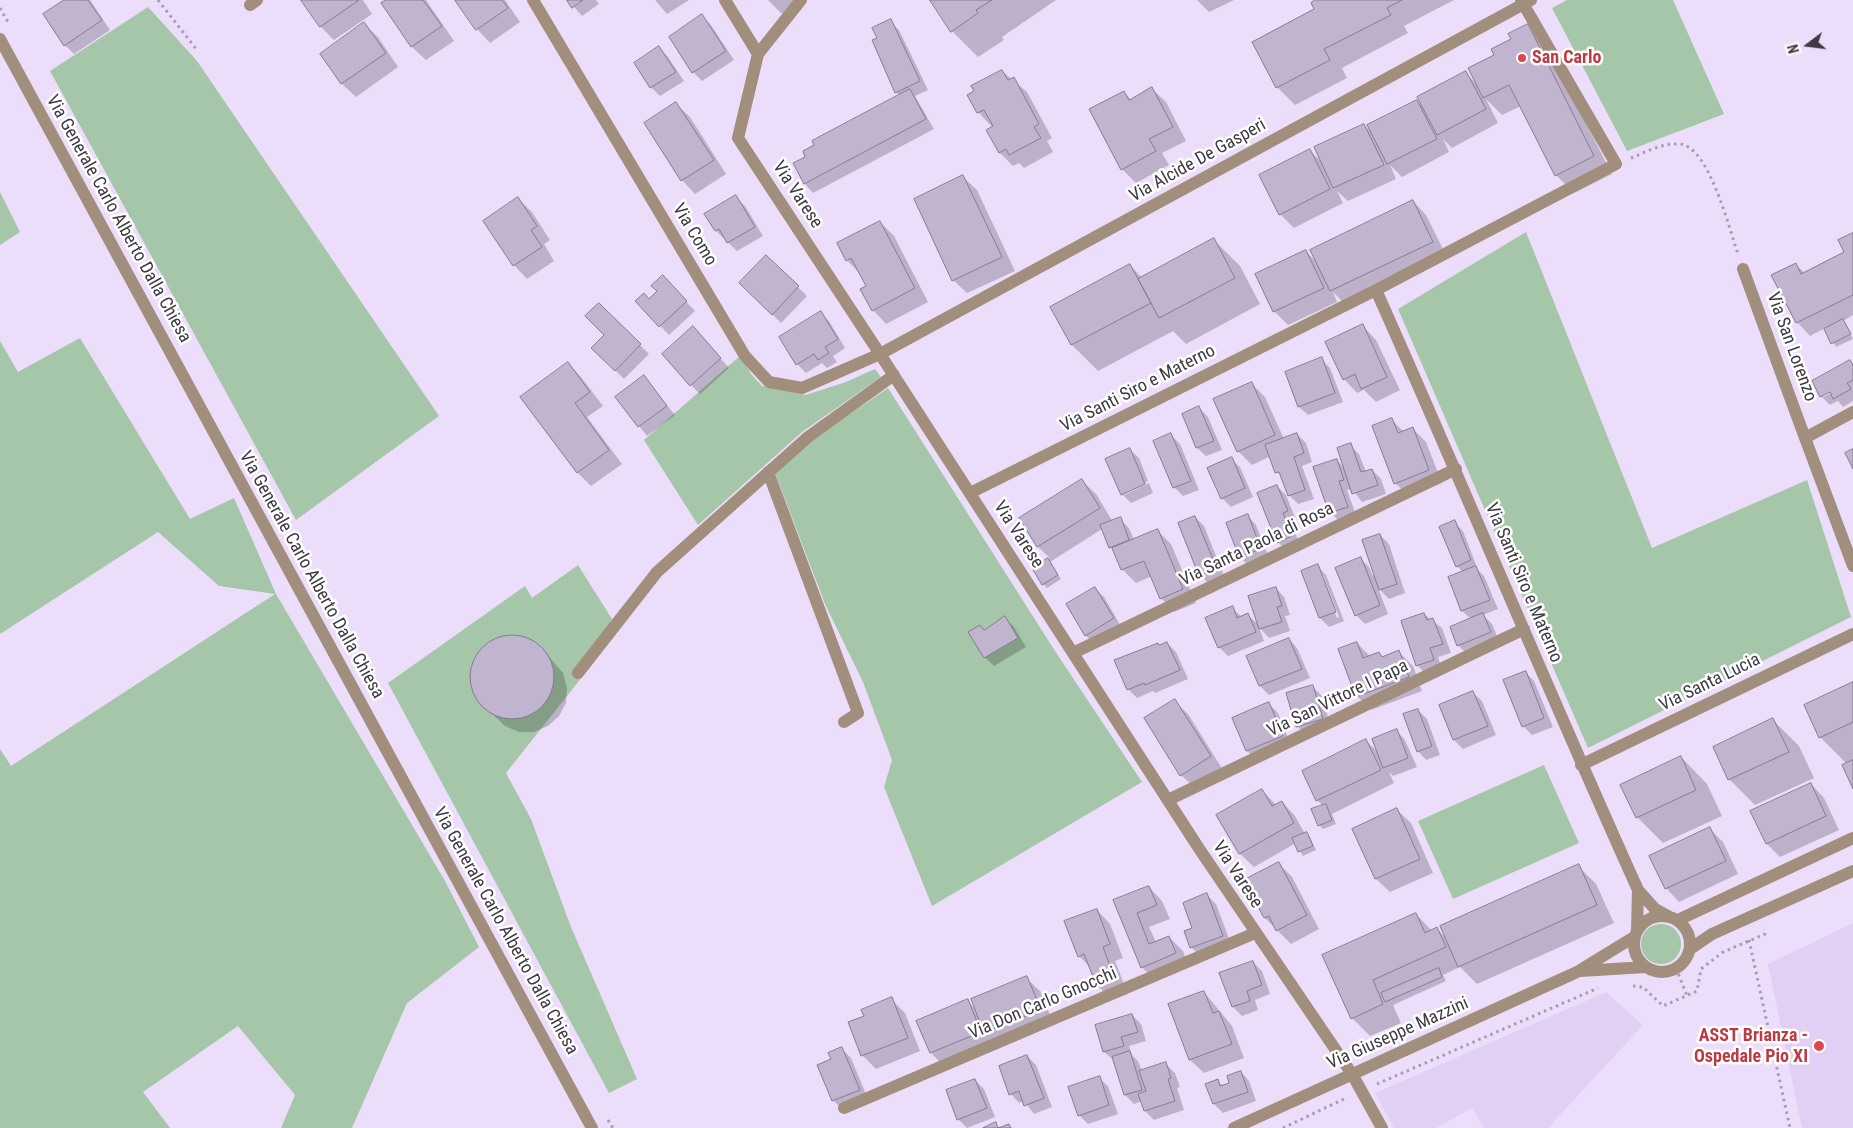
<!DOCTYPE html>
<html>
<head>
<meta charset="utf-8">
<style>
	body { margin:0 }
	#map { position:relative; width:1853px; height:1128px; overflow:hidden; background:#ecdefb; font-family:"Roboto Condensed",sans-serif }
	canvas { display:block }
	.north { position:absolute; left:1783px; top:20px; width:50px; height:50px; -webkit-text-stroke:4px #fff; paint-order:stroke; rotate:255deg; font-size:14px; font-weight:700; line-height:20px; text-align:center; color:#3e3944 }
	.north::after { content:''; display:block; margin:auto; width:18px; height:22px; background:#3e3944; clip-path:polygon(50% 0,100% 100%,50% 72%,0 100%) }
</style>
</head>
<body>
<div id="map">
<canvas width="1853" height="1128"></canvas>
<div class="north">N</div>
</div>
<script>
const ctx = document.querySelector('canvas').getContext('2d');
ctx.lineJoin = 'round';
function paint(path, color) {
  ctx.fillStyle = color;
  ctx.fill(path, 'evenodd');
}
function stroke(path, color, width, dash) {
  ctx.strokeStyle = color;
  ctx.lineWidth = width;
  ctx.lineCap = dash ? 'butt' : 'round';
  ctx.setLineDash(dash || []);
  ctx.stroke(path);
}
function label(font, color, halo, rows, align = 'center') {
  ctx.font = font + ' "Roboto Condensed",sans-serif';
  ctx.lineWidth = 5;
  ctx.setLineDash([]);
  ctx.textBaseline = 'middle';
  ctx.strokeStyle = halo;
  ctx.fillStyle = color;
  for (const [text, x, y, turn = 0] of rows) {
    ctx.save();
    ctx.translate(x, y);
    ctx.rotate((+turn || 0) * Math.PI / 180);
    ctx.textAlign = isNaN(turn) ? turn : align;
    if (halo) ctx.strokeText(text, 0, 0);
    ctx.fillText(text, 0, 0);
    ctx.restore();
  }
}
paint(new Path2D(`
	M1853,923v205h-51l-34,-164z
	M1606,992l37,33 -95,103h-64l-12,-20 -36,20h-42l-19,-35z`), '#e1d0f3');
paint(new Path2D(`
	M1567,0h106l51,114 -97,37 -75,-143z
	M148,7l49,54 242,355 -143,104 -246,-449z
	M0,192l20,40 -20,13z
	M1526,232l126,316 155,-68 44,137 -263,131 -190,-439z
	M80,338l110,181 44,-21 42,96 169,287 34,66 -72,56 -55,125h-71l14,-33 -57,-69 -95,66 27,36h-170v-379l11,17 264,-172 -56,-8 -61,-54 -158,102v-293l18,31z
	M741,355l10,19 11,12 44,9 40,-13 29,-13 6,8 -79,55 -104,93 -54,-85z
	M888,388l167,263 87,131 -210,124 -48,-119 8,-27 -29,-78 -38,-78 -50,-131 36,-32z
	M578,565l34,54 -30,58 -76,96 25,46 40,108 66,152 -28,14 -221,-410 137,-97 7,12z
	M1544,765l35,78 -126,56 -35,-78z
	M1641 944a20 20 0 1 1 40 0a20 20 0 1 1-40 0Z`), '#a5c6a8');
paint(new Path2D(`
	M66,0h24l20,30 -36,24 -9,-9z
	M303,0h60l9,14 -38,26 -13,-13z
	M388,0h38l28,41 -28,19 -14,-13 -29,-43z
	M457,0h48l15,22 -30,21 -13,-14z
	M568,0h28l3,4 -17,12z
	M655,0h34l-22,14z
	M768,0h36l-22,14z
	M931,0h125l-54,37 2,3 -26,17 -26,-26z
	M1197,0h37l-25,12z
	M1318,0h136l-50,26 4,7 -66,35 5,10 -52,27 -18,-18 38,-77z
	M702,16l9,9 23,35 -32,21 -9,-9 -23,-35z
	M890,21l9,9 29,60 -13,6 19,33 -121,64 -8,-9 -11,-20 106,-68 -4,-4 -17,-54z
	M364,24l14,13 20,30 -42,30 -14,-13 -20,-30z
	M1527,26l18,18 67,130 -38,19 -18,-18 -35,-69 -19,9 -16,-16 12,24 -46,25 -9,-9 6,13 -47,25 -12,-12 6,14 -48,22 -11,-10 6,12 -49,25 -14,-14 30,-63 13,12 41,-38 9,9 44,-33 7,8 41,-36 13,12 18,-29z
	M659,48l9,9 16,24 -24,15 -9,-9 -15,-24z
	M1002,71l25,21 25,46 -5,3 6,11 -29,16 -5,-5 -6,3 -13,-13 -7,-25 -15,-16z
	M1152,89l14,13 20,39 -24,12 7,12 -33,18 -14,-14 2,-77 7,8z
	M676,104l14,13 36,57 -31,20 -13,-14z
	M963,177l14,13 38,81 -48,22 -14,-13z
	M736,197l9,9 18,30 -26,15 -21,-20z
	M518,199l14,13 18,28 -6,4 10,17 -27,18 -13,-14z
	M1413,201l13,14 20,40 -101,49 -12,-12 4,10 -49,23 -14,-14 32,-59 11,10z
	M880,222l14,14 34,66 -42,22 -13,-14 -6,-23 -7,-13 -13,-14z
	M1853,234v81l-10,6 10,18 -17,8 -11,-19 -15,8 -13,-14 -2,-58 10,9 41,-21z
	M1214,240l26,26 20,38 -74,40 -13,-13 -75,40 -26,-26 -20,-38 78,-42 12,13z
	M766,256l41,40 -26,27 -40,-40z
	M663,277l32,34 -26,24 -32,-34 12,-1 10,-8z
	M599,304l50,50 -25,25 -31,-31 13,-13z
	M820,313l9,8 16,27 -12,8 4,6 -10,6 -5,-5 -16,10 -9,-9z
	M1363,326l13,14 24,50 -24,12 -12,-12 -7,3 -13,-14z
	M702,337l27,31 -29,26 -9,-9z
	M1321,359l9,9 13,34 -35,13 -9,-8 -12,-35z
	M1850,362l3,2v37l-10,6 -5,-6 -8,4 -9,-9 -8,-15zM1835,388l1,2 -13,7v-3z
	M568,363l13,14 22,29 -16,11 35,47 -31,22 -13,-13 -56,-76z
	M644,377l31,38 -28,21 -30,-38z
	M1251,383l14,14 19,42 13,-5 9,9 6,19 -10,4 12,33 -16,5 -9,-9 -18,-39 -19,9 -14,-14z
	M1199,408l9,9 14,33 -16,6 -9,-8z
	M1392,420l12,12 8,-4 14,14 16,41 -33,13 -14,-13z
	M1171,435l9,9 19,46 -16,6 -9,-9z
	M1350,445l9,9 7,18 6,-2 9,9 5,15 -24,8 -10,-13 -5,1 9,25 -17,6 -9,-9 7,-52 8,9z
	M1130,450l9,8 9,23 -24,11v3l25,-12 4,10 -22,10 -9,-9z
	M1231,459l9,8 13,30 -22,10 -9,-9z
	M1082,481l14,13 17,28 7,-3 9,9 5,12 24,-9 13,13 25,59 -22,9 -13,-14 -9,-22 -16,7 -14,-14 -20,-40 -52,33 11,17 -14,9 -4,-4 -9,-16 16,-10 -12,-11 -17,-28z
	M1277,486l9,9 10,25 -5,2 9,23 -13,6 -9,-9z
	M1248,516l8,9 13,33 -20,8 -9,-9z
	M1195,517l9,9 21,52 -16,6 -9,-9z
	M1454,522l9,9 15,39 6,6 14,33 -15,6 9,9 7,17 -32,13 -9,-9 13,-26 -9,-8 -13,-33 14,-6 -6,-6z
	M1380,535l9,9 16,49 -16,6 -11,-11 10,26 -23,10 -9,-9 4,-57 9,9 4,9 2,-1z
	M1317,566l9,9 18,46 -15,6 -9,-9 -18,-47zM1320,575h3l16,42 -2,1z
	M1095,588l9,9 18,31 -27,16 -9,-8 -19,-31z
	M1276,588l8,9 6,18 -5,1 5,15 -21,7 -10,-11 5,14 -36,15 -9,-9 13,-39 10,9 6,-2 11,10z
	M1424,614l18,14 9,25 -13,4 4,12 -16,5 -9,-9z
	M1005,618l9,9 12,20 -32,19 -9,-9z
	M512,636l15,2 13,8 23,27 4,15 -1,15 -7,13 -11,10 -14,6h-15l-14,-6 -25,-24 -7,-14 -2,-15 4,-14 9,-13 13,-8z
	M1289,639l8,9 13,30 -41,17 -9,-9 -12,-29z
	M1167,643l9,9 12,27 -33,14 -2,-2 -16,7 -9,-9 32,-43z
	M1357,643l13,13 9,-3 5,5 15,-6 14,14 9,25 -51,19 -14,-14z
	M1525,672l9,9 19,46 -21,8 -9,-9z
	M1853,683v103l-6,-22 -27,-27z
	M1313,687l9,9 9,32 -25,7 -9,-9z
	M1473,693l9,8 14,34 -33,14 -9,-9 -14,-34z
	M1174,701l14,13 35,56 -28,18 -14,-13z
	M1269,704l9,9 13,32 -35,14 -9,-8z
	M1418,710l9,9 13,36 -14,5 -8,-9z
	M1773,720l26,26 15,32 -59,27 -26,-26z
	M1397,731l8,9 12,27 -24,9 -4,-4 5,11 -62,31 4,10 -13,5 -4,-4 4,-19 -5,-5 -15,-30 63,-30 13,12z
	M1681,757l26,27 15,32 -59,27 -26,-26z
	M1811,784l13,14 15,32 -59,27 -13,-13z
	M1262,790l14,15 6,-3 13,14 10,18 5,3 6,13 -13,6 -7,-13 -42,24 -14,-13 -22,-39z
	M1397,810l14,13 22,50 -43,19 -14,-13 -22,-50z
	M1710,829l13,13 15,32 -59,28 -13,-14z
	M1279,864l13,13 27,52 -28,15 -26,-26z
	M1578,866l18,18 18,39 -137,61 -17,-17 -17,8 3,6 -53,24 8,18 -31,13 -18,-18 -28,-62 92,-42 16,17 5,-2 9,9z
	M1149,887l13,14 8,18 -21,8 7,15 13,-5 14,14 6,16 -34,14 -13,-14 -27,-66z
	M1207,895l9,9 15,40 -31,12 -9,-9z
	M1097,910l13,14 13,34 -8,3 13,33 -17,6 -13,-14 -7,-18 -12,-12z
	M1253,962l9,9 8,23 -15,6 3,10 -16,6 -9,-9 -12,-33z
	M1026,978l14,13 14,33 -110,42 -13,-13 -13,-31 50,-21 8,9z
	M1204,992l28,34 12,32 -40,15 -14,-13z
	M891,999l14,14 15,38 -44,18 -14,-14 3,-38z
	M1132,1015l9,9 5,17 -17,5 3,9 6,6 4,10 24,-7 9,9 5,14 -3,1 7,22 -30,10 -9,-9 -3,-10 -8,3 -9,-9 -11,-35 -10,-8z
	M842,1049l9,9 17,41 -26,10 -9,-9v-40z
	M1027,1056l9,9 16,42 -18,7 -10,-13 -5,2 -8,-9z
	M1241,1072l8,9 7,20 -33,12 -9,-9 -7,-19 10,-4 6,5 8,-2z
	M1099,1078l9,8 10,28 -30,10 -9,-9z
	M975,1080l9,9 11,28 -28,11 -9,-9z`), '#0003');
const building = new Path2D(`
	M64,0h24l14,20 -38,26 -21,-32z
	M301,0h58l-39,27z
	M386,0h37l19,26 -31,21 -30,-44z
	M455,0h47l6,8 -32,22z
	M567,0h16l-11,8z
	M930,0h62l-16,10 2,3 -27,19z
	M1315,0h87l-15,8 4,7 -67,34 6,11 -54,28 -24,-46 62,-33 -3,-6z
	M702,14l24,37 -34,22 -23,-36z
	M891,19l29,62 -25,12 -23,-53 5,-2 -5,-10z
	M364,22l22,31 -45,31 -21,-30z
	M1528,24l66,132 -39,20 -46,-91 -26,13 -15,-30 26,-13 -3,-6 20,-10 -3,-5z
	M659,46l17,26 -26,16 -16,-25z
	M1002,70l6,10 6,-3 25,47 -5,3 7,11 -32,17 -3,-6 -7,4 -13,-23 7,-4 -9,-16 -7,3 -10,-18 7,-4 -3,-5z
	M1466,71l20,38 -49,26 -20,-38z
	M1152,87l21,40 -24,12 7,12 -35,19 -32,-61 35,-18 5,9z
	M910,89l16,30 -122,65 -11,-21 12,-6 -2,-6 11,-6 -2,-4z
	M1417,100l20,39 -50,25 -20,-39z
	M676,102l38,58 -33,21 -37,-58z
	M1364,124l20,41 -51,23 -19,-41z
	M1310,149l20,40 -51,26 -20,-40z
	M963,175l39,82 -50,24 -38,-82z
	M736,195l19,32 -28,16 -8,-14 -4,2 -11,-17z
	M518,197l19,29 -6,4 11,17 -29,19 -30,-45z
	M1413,200l20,42 -103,49 -20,-41z
	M880,221l35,67 -43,23 -12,-22 6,-3 -15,-28 -5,3 -9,-18z
	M1853,233v62l-57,28 -25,-48 25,-12 5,11 43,-22 -6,-12z
	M1214,238l21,40 -76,40 -21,-39z
	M1306,250l18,38 -51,24 -18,-38z
	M766,255l33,31 -27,29 -33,-32z
	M1130,264l21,39 -80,42 -21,-38z
	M663,275l24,26 -28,26 -24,-26 9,-8 5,6 8,-8 -6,-5z
	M599,303l42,41 -26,27 -24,-23 13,-13 -19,-19z
	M821,311l17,28 -13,8 4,6 -11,7 -4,-6 -18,11 -17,-28z
	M1843,319l8,15 -20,10 -7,-15z
	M1363,324l24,53 -26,12 -6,-15 -12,6 -18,-38z
	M693,326l28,32 -31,28 -28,-32z
	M1322,357l13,36 -37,14 -13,-35z
	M1850,360l3,5v15l-6,3 4,6 -18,10 -3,-7 -10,5 -8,-16z
	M568,362l22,30 -15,11 34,47 -32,23 -57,-76z
	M644,375l23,31 -29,21 -23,-30z
	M1252,382l23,53 -38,17 -24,-53z
	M1199,406l15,35 -18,7 -14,-34z
	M1392,418l6,15 15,-6 16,43 -35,14 -22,-58z
	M1171,433l20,48 -18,7 -20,-47z
	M1297,433l7,20 -10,4 11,33 -17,6 -9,-24 -4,1 -10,-28z
	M1351,443l10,29 11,-3 6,16 -26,9 -15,-46z
	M1130,448l15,36 -24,11 -16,-36z
	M1853,449v20l-8,-16z
	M1232,457l13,31 -24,11 -14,-31z
	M1337,459l7,21 -5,1 9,26 -19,6 -16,-46z
	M1082,479l18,29 -63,39 -18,-29z
	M1277,485l11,26 -5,2 9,23 -15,7 -20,-50z
	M1248,514l13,35 -22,8 -13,-34z
	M1195,516l22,53 -18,7 -21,-53z
	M1121,517l8,23 -20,8 -9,-23z
	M1455,520l16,40 -15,7 -17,-40z
	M1158,529l25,60 -23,10 -16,-38 -23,9 -9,-22z
	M1380,534l17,50 -18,6 -17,-50z
	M1361,557l19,48 -25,11 -20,-48z
	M1048,558l10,17 -16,10 -10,-17z
	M1318,564l18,48 -17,6 -18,-47z
	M1476,566l14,34 -29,11 -13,-34z
	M1095,587l19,31 -29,18 -19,-32z
	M1276,587l6,19 -5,1 5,15 -23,7 -11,-33z
	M1233,606l4,12 11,-5 8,19 -38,16 -13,-30z
	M1424,613l3,7 6,-2 10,26 -13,4 4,12 -18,6 -15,-45z
	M1483,613l8,19 -34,14 -7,-19z
	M1005,616l13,22 -34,20 -16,-26 12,-7 4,5z
	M470 677a42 42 0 1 1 84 0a42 42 0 1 1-84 0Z
	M1289,638l13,31 -43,17 -13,-30z
	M1167,642l13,28 -35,15 -1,-2 -17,7 -13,-30 44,-17 1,2z
	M1357,642l6,16 16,-6 3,5 17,-7 10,27 -53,20 -18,-48z
	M1526,671l18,47 -22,9 -19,-47z
	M1853,682v40l-34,16 -15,-33z
	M1313,685l10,34 -27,8 -10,-34z
	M1473,691l15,35 -35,14 -14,-35z
	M1175,699l36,57 -31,20 -36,-58z
	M1269,702l14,34 -37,15 -14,-33z
	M1418,709l14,37 -15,6 -14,-38z
	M1773,718l16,34 -61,28 -15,-33z
	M1397,729l11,29 -25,10 -11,-29z
	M1366,739l15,31 -65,31 -14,-30z
	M1681,756l15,34 -60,28 -16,-33z
	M1853,760v29l-11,-24z
	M1811,783l15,33 -60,28 -16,-33z
	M1262,789l10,17 10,-5 12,22 -55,31 -23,-39z
	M1326,804l6,16 -14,6 -7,-17z
	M1397,808l23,51 -45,20 -23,-50z
	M1710,827l16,34 -61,28 -16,-33z
	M1307,832l6,14 -15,6 -6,-14z
	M1279,862l28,53 -31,16 -7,-15 -5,2 -20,-38z
	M1579,864l18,41 -139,62 -18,-41z
	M1149,886l8,19 -20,8 12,31 20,-8 7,17 -35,15 -28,-68z
	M1207,893l16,43 -33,12 -6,-17 8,-3 -9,-25z
	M1097,909l13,35 -7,3 12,33 -18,7 -13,-33 -6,3 -14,-36z
	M1416,913l9,20 12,-6 9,20 -73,33 10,24 -32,15 -29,-64z
	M1253,961l9,24 -15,6 3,10 -18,6 -13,-34z
	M1439,968l3,9 -57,25 -4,-9z
	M1027,976l14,34 -57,23 -13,-34z
	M1204,991l9,22 6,-2 13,33 -43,16 -21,-56z
	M892,997l16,41 -47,18 -13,-34 16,-6 -3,-6z
	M968,999l13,33 -51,21 -14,-32z
	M1132,1014l6,18 -17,5 3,9 -21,6 -8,-27z
	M842,1047l18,43 -28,11 -15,-36 14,-6 -3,-6z
	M1130,1051l12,39 -18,5 -12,-38z
	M1027,1055l17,43 -20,8 -5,-15 -10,4 -10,-29z
	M1166,1062l5,16 -3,1 7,22 -31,10 -6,-17 8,-3 -7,-20z
	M1241,1071l7,21 -35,12 -8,-20 13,-5 2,7 9,-3 -2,-7z
	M1100,1076l9,29 -31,11 -10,-29z
	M975,1079l12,29 -30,12 -11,-30z
	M996,1122l2,6 11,-4 2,4h-28z`);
paint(building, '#c1b4cf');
stroke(building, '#877a94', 1);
stroke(new Path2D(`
	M158,0l39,50
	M0,8l9,16
	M1631,158c15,-6 31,-15 48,-14 30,1 50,85 59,110
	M1749,940l41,188
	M1676,968l11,28
	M1633,986l10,1 20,19 34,-15 4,-22 22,-17 42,-18 -1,-5
	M1377,1084l221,-96
	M608,1120l5,8
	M1283,1128l63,-30`), '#a69cb2', 3, [2.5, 4]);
stroke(new Path2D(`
	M533,0l212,356 24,26 33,6 78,-34 651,-354
	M725,0l33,54 -20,84 142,216 318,493 154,227 30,54
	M250,5l7,-5
	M0,39l592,1089
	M758,54l43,-54
	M1743,269l62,169
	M1376,290c89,199 172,401 262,600l17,19 13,7
	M1853,412l-48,26 48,128
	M768,472l90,241 -14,9
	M970,493l406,-203 240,-126 -95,-164
	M1073,653l383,-184
	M578,673l79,-101 151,-135 86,-62
	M1581,765l272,-131
	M1168,800l356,-171
	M1634 944a28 28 0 1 1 56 0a28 28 0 1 1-56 0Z
	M1678,920l175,-82
	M1637,930l1,-40
	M1690,949l22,-15 141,-63
	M1580,971l66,-4
	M844,1108l411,-175
	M1234,1128l343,-156 57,-35`), '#a18e7c', 12);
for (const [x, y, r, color] of [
	[1522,58,5,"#e0444e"],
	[1819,1046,6,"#e0444e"]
]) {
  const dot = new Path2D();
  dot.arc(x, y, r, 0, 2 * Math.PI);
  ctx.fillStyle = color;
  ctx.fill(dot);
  stroke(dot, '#fff', 2);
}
label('bold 18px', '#be3a42', '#fff', [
	["San Carlo",1532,58],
	["ASST Brianza -",1808,1036,"right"],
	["Ospedale Pio XI",1808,1057,"right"]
], 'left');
label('18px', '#3e3944', '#fff', [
	["Via Alcide De Gasperi",1198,161,-29],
	["Via Varese",797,195,57],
	["Via Generale Carlo Alberto Dalla Chiesa",118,219,61],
	["Via Como",694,235,59],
	["Via San Lorenzo",1791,347,70],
	["Via Santi Siro e Materno",1138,389,-27],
	["Via Varese",1018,535,57],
	["Via Santa Paola di Rosa",1257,545,-26],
	["Via Generale Carlo Alberto Dalla Chiesa",311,575,61],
	["Via Santi Siro e Materno",1523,583,67],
	["Via Santa Lucia",1710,683,-26],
	["Via San Vittore I Papa",1338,699,-26],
	["Via Varese",1237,875,57],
	["Via Generale Carlo Alberto Dalla Chiesa",505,931,61],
	["Via Don Carlo Gnocchi",1043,1004,-23],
	["Via Giuseppe Mazzini",1398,1034,-24]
]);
</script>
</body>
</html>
